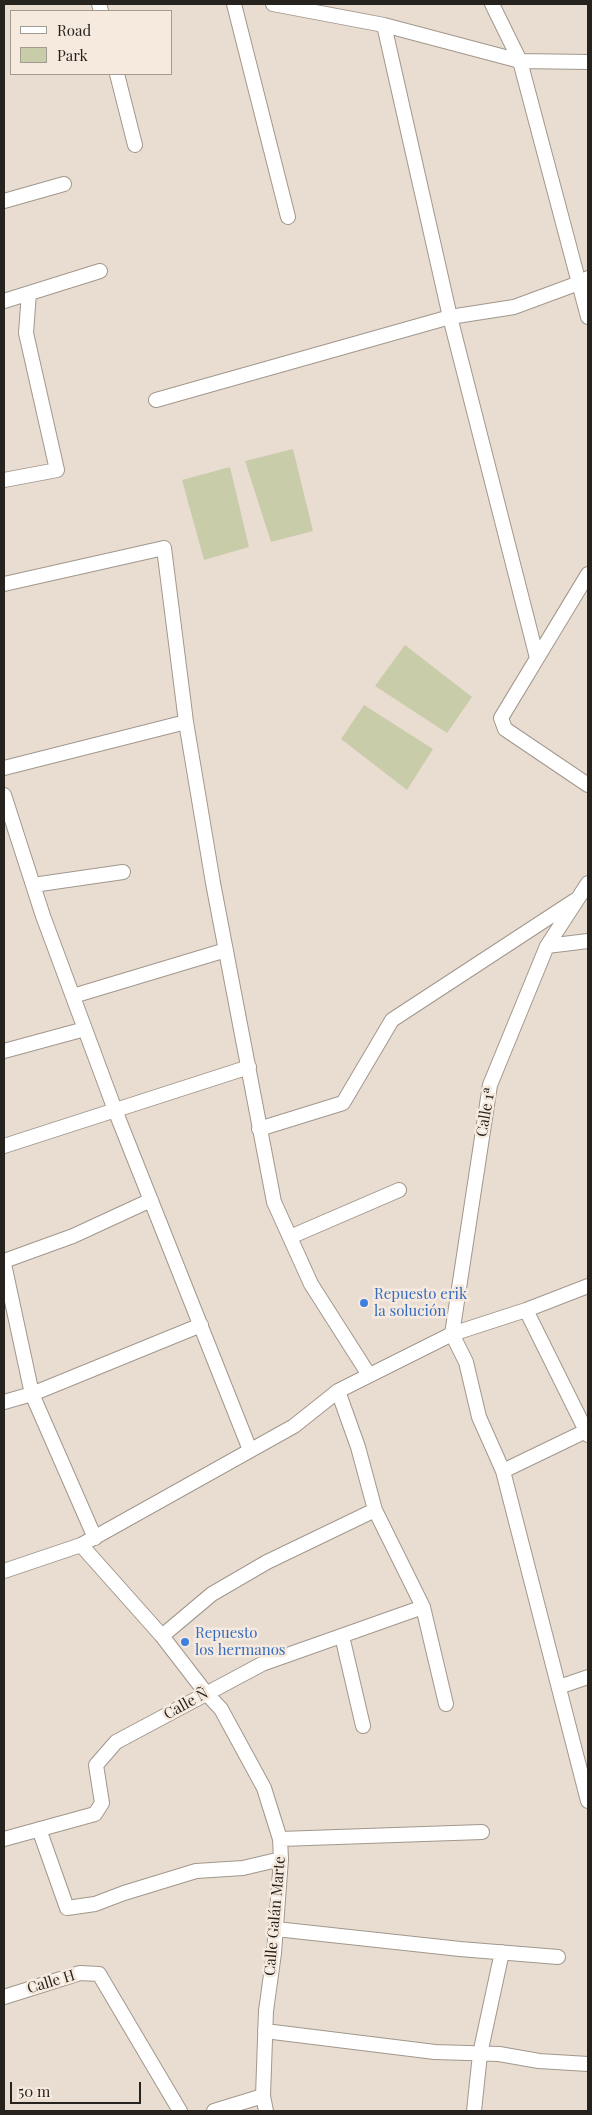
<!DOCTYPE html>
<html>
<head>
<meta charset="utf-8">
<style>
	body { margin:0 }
	#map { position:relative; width:592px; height:2115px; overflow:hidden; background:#e9ddd2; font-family:"Playfair Display",serif }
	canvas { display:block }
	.frame { position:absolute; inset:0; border:5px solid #26221e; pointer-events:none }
	.legend { position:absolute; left:10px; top:10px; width:162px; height:65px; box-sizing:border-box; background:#f6eadf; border:1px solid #a39a92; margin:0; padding:6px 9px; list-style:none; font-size:15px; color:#26221e }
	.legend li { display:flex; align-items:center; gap:10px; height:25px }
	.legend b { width:25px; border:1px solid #a39a92 }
	.scale { position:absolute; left:10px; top:2082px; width:131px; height:22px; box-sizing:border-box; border:2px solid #26221e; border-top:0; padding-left:6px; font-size:15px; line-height:18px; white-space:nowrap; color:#26221e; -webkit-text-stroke:4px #f6eadf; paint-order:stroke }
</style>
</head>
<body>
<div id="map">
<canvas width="592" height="2115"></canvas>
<div class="frame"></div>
<ul class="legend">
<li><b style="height:6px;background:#fff"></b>Road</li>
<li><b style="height:14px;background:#c9cca8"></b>Park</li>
</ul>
<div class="scale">50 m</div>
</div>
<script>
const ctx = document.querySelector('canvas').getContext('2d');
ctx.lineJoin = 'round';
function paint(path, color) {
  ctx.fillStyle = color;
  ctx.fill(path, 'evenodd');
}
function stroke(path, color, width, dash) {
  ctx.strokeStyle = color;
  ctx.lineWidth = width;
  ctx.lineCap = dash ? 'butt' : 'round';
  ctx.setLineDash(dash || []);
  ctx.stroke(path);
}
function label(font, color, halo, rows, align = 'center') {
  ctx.font = font + ' "Playfair Display",serif';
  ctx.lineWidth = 5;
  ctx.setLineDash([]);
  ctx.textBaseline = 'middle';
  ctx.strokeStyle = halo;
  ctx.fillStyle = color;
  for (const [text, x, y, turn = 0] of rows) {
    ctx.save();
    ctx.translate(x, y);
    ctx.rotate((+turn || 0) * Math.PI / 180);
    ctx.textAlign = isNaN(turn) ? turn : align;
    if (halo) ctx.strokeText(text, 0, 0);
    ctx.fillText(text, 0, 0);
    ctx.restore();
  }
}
paint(new Path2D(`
	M293,449l20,82 -42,11 -26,-81z
	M230,467l19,80 -45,13 -22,-80z
	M405,645l67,52 -25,36 -72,-47z
	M364,705l69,44 -26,41 -66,-51z`), '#c9cca8');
const minor = new Path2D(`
	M99,4l2,7
	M234,4l54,213
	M273,4l111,21 136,36 68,1
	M492,4l28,57 68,256
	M384,25l66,292 87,341
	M117,74l18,71
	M4,201l60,-17
	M4,301l96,-30
	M156,400l294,-83 64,-10 65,-24 9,-5
	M4,480l53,-10 -31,-137 3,-40
	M588,574l-87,144 4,11 83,56
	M4,584l160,-36 22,174 27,161 61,319 37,82 58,91
	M4,768l182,-46
	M4,795l39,121 72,194 135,340
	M588,883l-41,63 -57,139 -38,249 14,28 13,55 24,54 85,330
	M33,885l90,-13
	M547,946l41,-5
	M73,996l153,-46
	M4,1051l81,-22
	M259,1129l84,-26 49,-83 182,-119
	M4,1146l245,-79
	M290,1237l109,-47
	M4,1261l69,-25 78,-36
	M4,1264l28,130 63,144
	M526,1310l62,125
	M4,1402l28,-8 169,-69
	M503,1471l85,-41
	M375,1510l48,97 23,97
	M81,1545l81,91 44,57 15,16 43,79 16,51 1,20 -7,94 -8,58 -3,85 3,15
	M4,1571l77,-26 213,-119 44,-35 114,-57 74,-24 62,-24
	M162,1636l50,-42 55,-32 108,-52 -17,-63 -20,-56
	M342,1636l21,90
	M559,1687l29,-10
	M39,1829l28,79 28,-4 29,-11 72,-22 47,-3 38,-9
	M4,1839l91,-25 7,-11 -6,-38 20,-23 146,-78 161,-57
	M280,1839l202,-7
	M276,1929l184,20 98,8
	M4,1997l76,-24 19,1 81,137
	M265,2031l170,21 64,2 40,7 49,3
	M214,2111l49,-15
	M474,2111l6,-57 22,-102`);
stroke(minor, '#a2978c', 16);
stroke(minor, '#fff', 14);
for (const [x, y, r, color] of [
	[364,1303,5,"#3f7fe0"],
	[185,1642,5,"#3f7fe0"]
]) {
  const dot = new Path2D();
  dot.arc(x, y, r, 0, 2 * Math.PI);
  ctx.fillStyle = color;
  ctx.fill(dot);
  stroke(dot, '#f6eadf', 2);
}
label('15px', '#26221e', '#f6eadf', [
	["Calle 1ª",486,1112,-80],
	["Calle Ñ",186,1704,-29],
	["Calle Galán Marte",275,1916,-85],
	["Calle H",51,1982,-17]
]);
label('15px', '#366cbe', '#f6eadf', [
	["Repuesto erik",374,1294],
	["la solución",374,1311],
	["Repuesto",195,1633],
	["los hermanos",195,1650]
], 'left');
</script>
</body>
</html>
